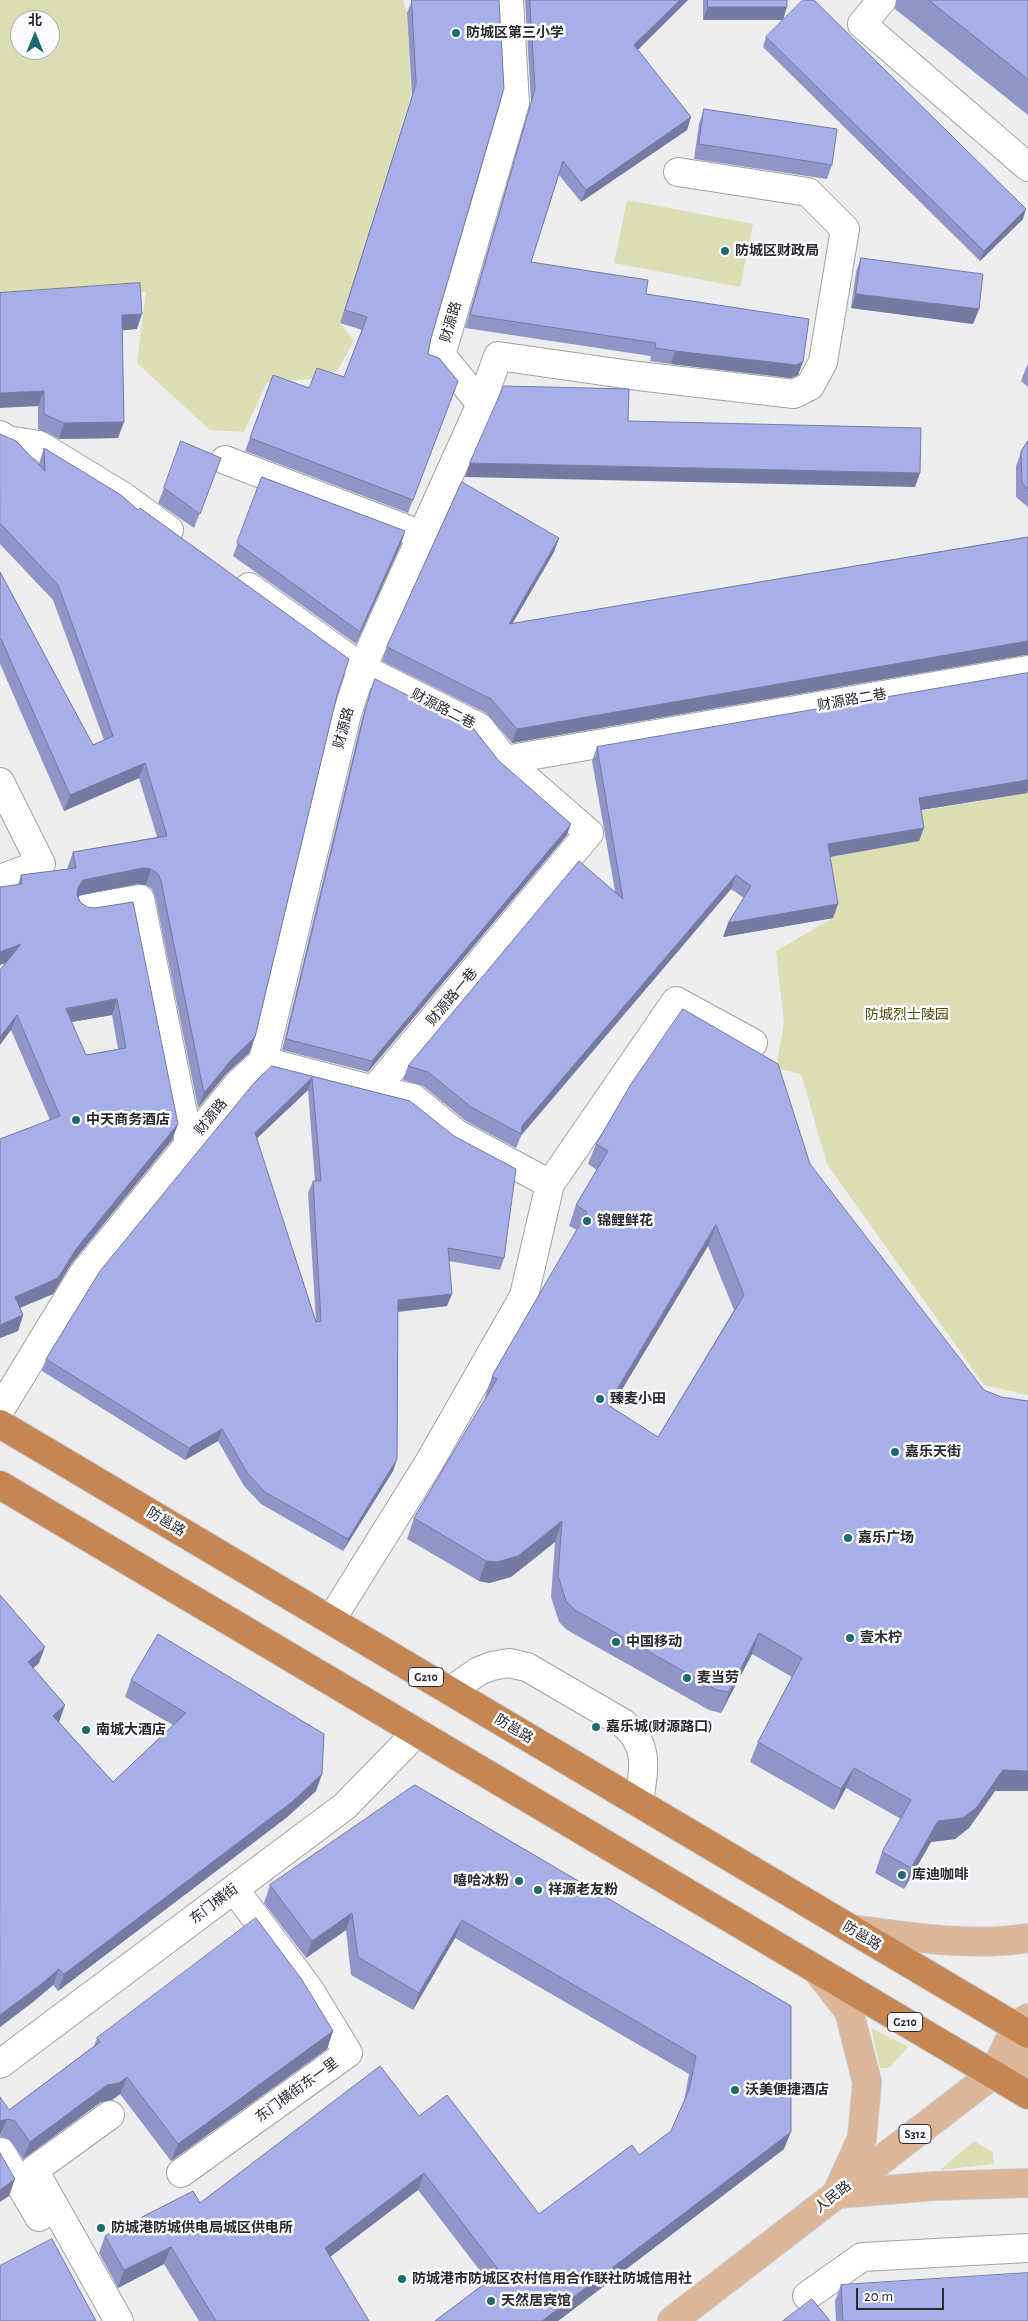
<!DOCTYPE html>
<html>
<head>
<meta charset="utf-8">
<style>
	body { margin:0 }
	#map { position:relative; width:1028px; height:2321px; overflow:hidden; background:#ededf0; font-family:"Alegreya Sans","Noto Sans SC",sans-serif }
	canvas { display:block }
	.north { position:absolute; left:10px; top:10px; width:50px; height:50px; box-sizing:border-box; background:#fafbfe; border:1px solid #a7a8aa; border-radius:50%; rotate:0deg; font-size:14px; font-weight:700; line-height:20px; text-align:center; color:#2b2b2d }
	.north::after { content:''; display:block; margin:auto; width:18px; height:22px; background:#1d6a6f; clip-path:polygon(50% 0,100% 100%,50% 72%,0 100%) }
	.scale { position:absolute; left:856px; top:2288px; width:88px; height:22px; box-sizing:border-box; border:2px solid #2b2b2d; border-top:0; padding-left:6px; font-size:15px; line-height:18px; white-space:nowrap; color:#2b2b2d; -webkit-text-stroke:4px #fafbfe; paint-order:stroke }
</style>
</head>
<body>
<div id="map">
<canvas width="1028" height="2321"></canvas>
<div class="north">北</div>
<div class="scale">20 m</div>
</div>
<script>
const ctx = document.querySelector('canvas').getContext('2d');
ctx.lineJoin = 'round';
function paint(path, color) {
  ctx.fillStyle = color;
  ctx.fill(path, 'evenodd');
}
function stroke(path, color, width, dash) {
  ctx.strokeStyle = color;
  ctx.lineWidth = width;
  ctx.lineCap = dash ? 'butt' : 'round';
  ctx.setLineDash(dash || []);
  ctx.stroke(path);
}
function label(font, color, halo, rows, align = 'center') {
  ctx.font = font + ' "Alegreya Sans","Noto Sans SC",sans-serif';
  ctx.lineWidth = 5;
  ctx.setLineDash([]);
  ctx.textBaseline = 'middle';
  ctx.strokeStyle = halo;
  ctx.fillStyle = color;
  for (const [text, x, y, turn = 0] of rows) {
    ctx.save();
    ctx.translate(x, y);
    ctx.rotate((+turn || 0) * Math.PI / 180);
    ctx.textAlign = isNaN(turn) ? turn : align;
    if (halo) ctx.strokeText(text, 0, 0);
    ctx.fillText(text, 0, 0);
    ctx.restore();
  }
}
paint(new Path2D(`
	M0,0h403l4,13 4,83 -71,227 14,18 -17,30 -25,8 -45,3 -23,50 -34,-2 -73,-67 9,-71 -146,12zM20,20h30v30h-30z
	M627,200l126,24 -13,63 -126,-24z
	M1028,782v613l-44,-10 -157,-221 -26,-90 -25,-6 8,-45 -8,-72 57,-33 -10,-60 96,-17 -5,-29 113,-19z
	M871,2028l37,19 -19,21h-9z
	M974,2141l19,11 1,12 -54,6z`), '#dbddb2');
const minor = new Path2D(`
	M882,0l-20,24 166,143
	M481,404l17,-48 140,20 156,18 16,-8 13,-24 22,-133 -37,-37 -130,-20
	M0,435l8,5 31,5 85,52 45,33
	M225,460l197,75
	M249,587l113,81 117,59 26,33 523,-90
	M505,760l84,73 -215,257 39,8 44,36 93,50
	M0,782l41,82 -41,15
	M87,908l53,-9 49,244
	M263,1061l111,29
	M0,1410l83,-136 155,-190 25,-23 84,-347 15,-46 119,-264 -40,-49 74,-252 -6,-103
	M331,1620l99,-159 94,-165 26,-112 126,-183 77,42
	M450,1691l29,-20 13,-5 17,-3 18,4 96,56c28,24 20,47 16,80
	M0,2064l345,-258 72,-74
	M110,2115l-76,55 85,151
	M1,2152l38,65
	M181,2173l167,-120 -39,-64 -75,-100
	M807,2296l55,-39 166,-9`);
const major = new Path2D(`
	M852,1929c58,8 118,18 176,9
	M817,1970l32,41 18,71 -5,56 -24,53
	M993,2074l23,-47 12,-9
	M837,2194l97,-8 94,-3
	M672,2321l321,-247 35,-13`);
const highway = new Path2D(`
	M0,1424l1028,610
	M0,1485l1028,610`);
stroke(minor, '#a2a2a5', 30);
stroke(major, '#c8c8c8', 30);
stroke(highway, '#c8c8c8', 30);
stroke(minor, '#fff', 28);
stroke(major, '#ddb697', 28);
stroke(highway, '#c68651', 28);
paint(new Path2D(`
	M412,0l19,338 -3,16 30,27 -50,132 -163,-62 28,-76 36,13 35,-11 18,-47 -22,-7 72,-227 -5,-83z
	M525,0h163l-50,50 53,67 -4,13 -106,72 -22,-27 -28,87 115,32 157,68 -5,13 -7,3 -120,-14 -21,-3 1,-5 -186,-28 66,-226z
	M703,0h84l-4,20h-80z
	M896,0h132v115l-133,-106z
	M766,37l257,182 -43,42 -217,-214z
	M704,109l128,56 -5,14 -133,-20 5,-35z
	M861,258l118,51 -6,15 -122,-16 5,-36z
	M0,293l137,36 -15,1 -4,108 -59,1 -21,-10v-23z
	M1028,363v24l-7,-6z
	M0,434l39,30 5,-16 293,247 -82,342 -6,16 -23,21 -28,34 -43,-212 -3,-7 -6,-4 -9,-1 -59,12 100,228 -6,16 -101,124 -18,30 -33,14 3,7 -5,16 -18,7 50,-218 -39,-90 -5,-67 12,-79 3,-9 46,-6 6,-17 84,-15 -18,-59 -75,33 -64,-147v-92l93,173 11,-5 -51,-140 -53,-56zM112,1015l6,34 -32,6 -15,-33z
	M1028,441v66l-12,-10v-31l5,-14z
	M221,458l-27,70 -36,-25 6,-15z
	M262,477l143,54 -4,13 -45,100 -123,-88z
	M1028,537v118h-3l-513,88 -26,-30 -104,-52 5,-14 172,-109 -5,14 -42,72z
	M1028,673v117l-1,3 -106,17 -2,31 -89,16 8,47 -5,14 -110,19 21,-39 -13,-9 -210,247 -5,12 -50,-27 -43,-35 -20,-6 5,-14 207,-175 -23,-130 5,-14z
	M375,679l192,156 -199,237 -86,-22 80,-332z
	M683,1009l312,782 -26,37 -14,11 -24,3 -27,47 -29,-16 7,-21 19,-33 -55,-31 -12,22 -84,-48 8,-20 34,-65 -40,-23 -31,59 -12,-3 -142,-80 -8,-8 -8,-25 4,-55 -44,35 -22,6 -10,-2 -72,-42 7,-21 72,-120 -1,-1 7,-21 85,-146 -8,-4 7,-21 21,-35 -9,-6 8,-20zM708,1246l26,64 -76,127 -47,-29z
	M272,1066l138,35 94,157 -4,12 -51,-9 -2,45 -49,6 -1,147 -4,12 -50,80 -82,-47 -17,-18 -26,-45 -33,19 -143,-89 4,-12zM308,1090l7,91h-2l-5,12 8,128 -60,-182z
	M0,1595l39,68 -6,5 32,37 -6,17 54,60 60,-57 -48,-28 6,-17 191,94 -6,17 -30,27 -228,173 -5,-6 -20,17 -33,25z
	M415,1785l376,221 -7,143 -226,172h-123l53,-40 -70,-91 -88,67 39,64h-170l-35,-57 -46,24 -19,-35 6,-17 95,-33 219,-87 120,98 100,-59 32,-24 13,-30 5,-27 -234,-136 -42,72 -62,-35 -5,-45 -40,28 -42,-55 6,-18z
	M333,2031l-6,18 -156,112 -51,-67 -8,6 -11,2 -78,57 -14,-20 -9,-2 9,-27 85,-64 3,-8z
	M841,2285l187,36h-192l-1,-20z`), '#8f96c7');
paint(new Path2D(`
	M680,0h8l-59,58 5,-13z
	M708,7h79l-4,13h-80z
	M691,117l-4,13 -106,72 5,-12z
	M1026,209l-3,10 -43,42 4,-10z
	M856,294l123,15 -6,15 -122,-16z
	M142,314l-5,15 -21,2 6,-16z
	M675,351l128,11 -5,13 -7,3 -120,-14z
	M44,391l-6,15 -38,2v-15z
	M124,422l-6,16 -59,1 5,-16z
	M470,463l450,10 -5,14 -450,-10z
	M405,531l-4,13 -45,100 4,-12z
	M559,538l-5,14 -50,86 5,-14z
	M1028,641v14h-3l-513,88 5,-14z
	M145,763l-6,15 -75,33 6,-16z
	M1028,775v15l-1,3 -113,18 5,-13z
	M571,824l-4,11 -199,237 4,-11z
	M924,828l-5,13 -96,17 5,-14z
	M143,868l8,1 -5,16 -9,-1 -60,12 1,-9 5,-7z
	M736,875l-5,14 -211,247 2,-10z
	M838,904l-5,14 -110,19 5,-14z
	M21,944l-6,16 -15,5v-13z
	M117,999l-5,16 -52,9 6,-15z
	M17,1015l-6,15 -11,15v-8z
	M255,1037l-6,16 -23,21 -28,34 6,-15 28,-34z
	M312,1078l-4,12 -58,55 5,-12z
	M178,1124l-6,16 -101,124 -18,30 -44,18 6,-15 61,-48z
	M716,1225l-8,21 -108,180 8,-21z
	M452,1294l-5,12 -54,6 5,-12z
	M23,1315l-5,16 -18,7v-13z
	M222,1429l-4,12 -33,19 4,-12z
	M397,1459l-4,12 -50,80 5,-12z
	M562,1521l-7,21 -44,35 -22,6 -10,-2 7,-20z
	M759,1633l-7,21 -31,59 8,-21z
	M45,1647l-6,16 -17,15 6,-16z
	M65,1705l-6,17 -12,10 6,-16z
	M854,1768l-8,20 -12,22 7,-21z
	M1003,1770l25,1v20h-33l-26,37 -14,11 -24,3 -27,47 7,-21 27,-47z
	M322,1774l-6,17 -30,27 -228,173 6,-17z
	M352,1913l-6,17 -40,28 6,-17z
	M462,1920l-7,18 -42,72 6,-17z
	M59,1969l-6,16 -20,17 -33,25v-12z
	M333,2031l-6,18 -156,112 7,-17z
	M127,2077l-7,17 -8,6 -11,2 -78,57 7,-17 77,-57z
	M7,2119l-7,17v1v-16z
	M791,2132l-7,17 -226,172h-16z
	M424,2173l-6,17 -100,76 7,-18z
	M15,2179l-6,17 -9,6v-12z
	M171,2247l-7,17 -46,24 6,-18z`), '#747aa2');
const building = new Path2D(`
	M412,0h87l5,88 -73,250 -3,16 11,4 19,23 -45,119 -163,-62 23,-63 36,13 8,-20 27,9 23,-60 -22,-7 71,-226z
	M530,0h150l-46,45 57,72 -105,73 -23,-29 -32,101 117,18 -2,14 163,25 -6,43 -7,3 -121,-14 -20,-3 1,-5 -186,-28 65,-226z
	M708,0h79v7h-79z
	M803,0h11l212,209 -42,42 -218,-214z
	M929,0h99v79z
	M704,109l133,20 -5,36 -133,-21z
	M861,258l122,16 -4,35 -123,-15z
	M140,283l2,31 -20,1 2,107 -60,1 -20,-9v-23l-44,2v-100z
	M504,386l125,3 -1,32 293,7 -1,45 -450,-10z
	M0,434l16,7 29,30 -1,-23 77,47 17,15 2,-2 209,151 -12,36 -82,342 -23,22 -28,34 -43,-212 -3,-7 -7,-5 -8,-1 -60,12 -5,7 -1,8 3,7 7,5 8,1 38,-6 45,222 -102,125 -18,29 -43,19 8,18 -23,10v-186l60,-23 -43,-101 -17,22v-67l21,-26 -21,8v-65l22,-3 -1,-9 55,-7 -3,-16 94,-16 -22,-73 -75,32 -69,-156 -1,1v-68l93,173 20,-9 -55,-151 -58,-62zM117,999l9,49 -40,7 -20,-46z
	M181,441l40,17 -21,56 -36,-26z
	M1028,441v48l-6,-6 -1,-31z
	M262,477l143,54 -45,101 -123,-89z
	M462,482l97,56 -50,86 519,-87v104l-511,88 -26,-30 -104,-52z
	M1028,673v107l-109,18 5,30 -96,16 10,60 -110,19 23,-37 -15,-11 -214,251 -1,8 -50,-27 -43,-35 -20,-6 171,-205 44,38 -26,-152z
	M375,679l98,49 26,33 72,63 -199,237 -86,-22 80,-332z
	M683,1009l95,55 32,100 174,226 17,7 27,4v370l-25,-1 -26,37 -14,11 -25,3 -27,47 -29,-16 29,-52 -57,-32 -13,21 -83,-47 44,-84 -43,-25 -30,59 -12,-2 -142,-80 -9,-9 -8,-25 4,-55 -44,35 -21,6 -11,-1 -72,-43 83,-139 -5,-3 95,-164 -11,-7 32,-54 -12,-7 35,-60zM716,1225l28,70 -86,142 -50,-32z
	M272,1066l138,35 44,35 62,33 -12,89 -56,-10 4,46 -54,6 -1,159 -49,80 -83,-47 -17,-18 -26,-45 -33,19 -143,-89 54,-88 154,-188zM312,1078l9,103h-8l8,140 -5,1 -61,-189z
	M0,1595l45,52 -17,15 37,43 -12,11 60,66 73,-69 -55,-33 27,-46 166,100 -2,40 -30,28 -228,172 -5,-5 -20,17 -39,29z
	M415,1785l376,221v126l-249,189h-107l65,-49 -76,-99 -99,75 44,73h-153l-45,-74 -47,23 -19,-34 88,-45 7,12 180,-137 39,50 28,-21 92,119 93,-69 7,10 32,-24 18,-41 7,-34 -234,-136 -43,73 -61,-36 -6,-44 -40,28 -42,-56z
	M256,1918l46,62 31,51 -155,113 -51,-67 -8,6 -12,2 -77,57 -15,-21 -8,-2 -7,2v-24l9,13 91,-68 -3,-4z
	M0,2153l15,26 -15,11z
	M52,2239l44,82h-96v-55z
	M1028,2273v48h-185l-2,-36z
	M812,2299l18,22h-47z`);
paint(building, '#a6afe7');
stroke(building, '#747aa2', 1);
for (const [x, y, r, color] of [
	[456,33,5,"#1d6a6f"],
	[725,251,5,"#1d6a6f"],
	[76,1120,5,"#1d6a6f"],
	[587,1221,5,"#1d6a6f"],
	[600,1399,5,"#1d6a6f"],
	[895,1452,5,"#1d6a6f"],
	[848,1538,5,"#1d6a6f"],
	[850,1638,5,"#1d6a6f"],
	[616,1642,5,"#1d6a6f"],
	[687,1678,5,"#1d6a6f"],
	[596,1727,5,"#1d6a6f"],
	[86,1730,5,"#1d6a6f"],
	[902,1875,5,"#1d6a6f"],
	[519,1881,5,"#1d6a6f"],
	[538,1890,5,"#1d6a6f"],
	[735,2090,5,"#1d6a6f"],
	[101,2228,5,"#1d6a6f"],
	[402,2279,5,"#1d6a6f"],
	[491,2301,5,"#1d6a6f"]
]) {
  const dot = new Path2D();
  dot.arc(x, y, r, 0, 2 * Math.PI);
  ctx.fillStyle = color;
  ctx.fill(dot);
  stroke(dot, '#fafbfe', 2);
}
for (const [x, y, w] of [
	[426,1677,35],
	[905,2022,35],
	[915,2134,32]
]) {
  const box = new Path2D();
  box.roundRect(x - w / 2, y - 9.5, w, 19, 4);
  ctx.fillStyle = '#fafbfe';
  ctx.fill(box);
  stroke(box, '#2b2b2d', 1);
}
label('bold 12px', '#2b2b2d', null, [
	["G210",426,1677],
	["G210",905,2022],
	["S312",915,2134]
]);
label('bold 14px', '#2b2b2d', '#fafbfe', [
	["防城区第三小学",466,33],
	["防城区财政局",735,251],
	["中天商务酒店",86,1120],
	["锦鲤鲜花",597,1221],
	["臻麦小田",610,1399],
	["嘉乐天街",905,1452],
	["嘉乐广场",858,1538],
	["壹木柠",860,1638],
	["中国移动",626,1642],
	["麦当劳",697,1678],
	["嘉乐城(财源路口)",606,1727],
	["南城大酒店",96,1730],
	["库迪咖啡",912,1875],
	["嘻哈冰粉",509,1881,"right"],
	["祥源老友粉",548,1890],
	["沃美便捷酒店",745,2090],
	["防城港防城供电局城区供电所",111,2228],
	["防城港市防城区农村信用合作联社防城信用社",412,2279],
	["天然居宾馆",501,2301]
], 'left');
label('14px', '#2b2b2d', '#fafbfe', [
	["财源路",451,322,-74],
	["财源路二巷",852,700,-10],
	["财源路二巷",443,709,27],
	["财源路",344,728,-75],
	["财源路一巷",452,997,-50],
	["财源路",211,1117,-51],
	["防邕路",166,1522,31],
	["防邕路",514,1729,31],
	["东门横街",214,1904,-37],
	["防邕路",862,1936,31],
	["东门横街东一里",297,2090,-36],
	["人民路",833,2197,-38]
]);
label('14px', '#4d4d00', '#fafbfe', [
	["防城烈士陵园",907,1015]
]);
</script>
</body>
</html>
